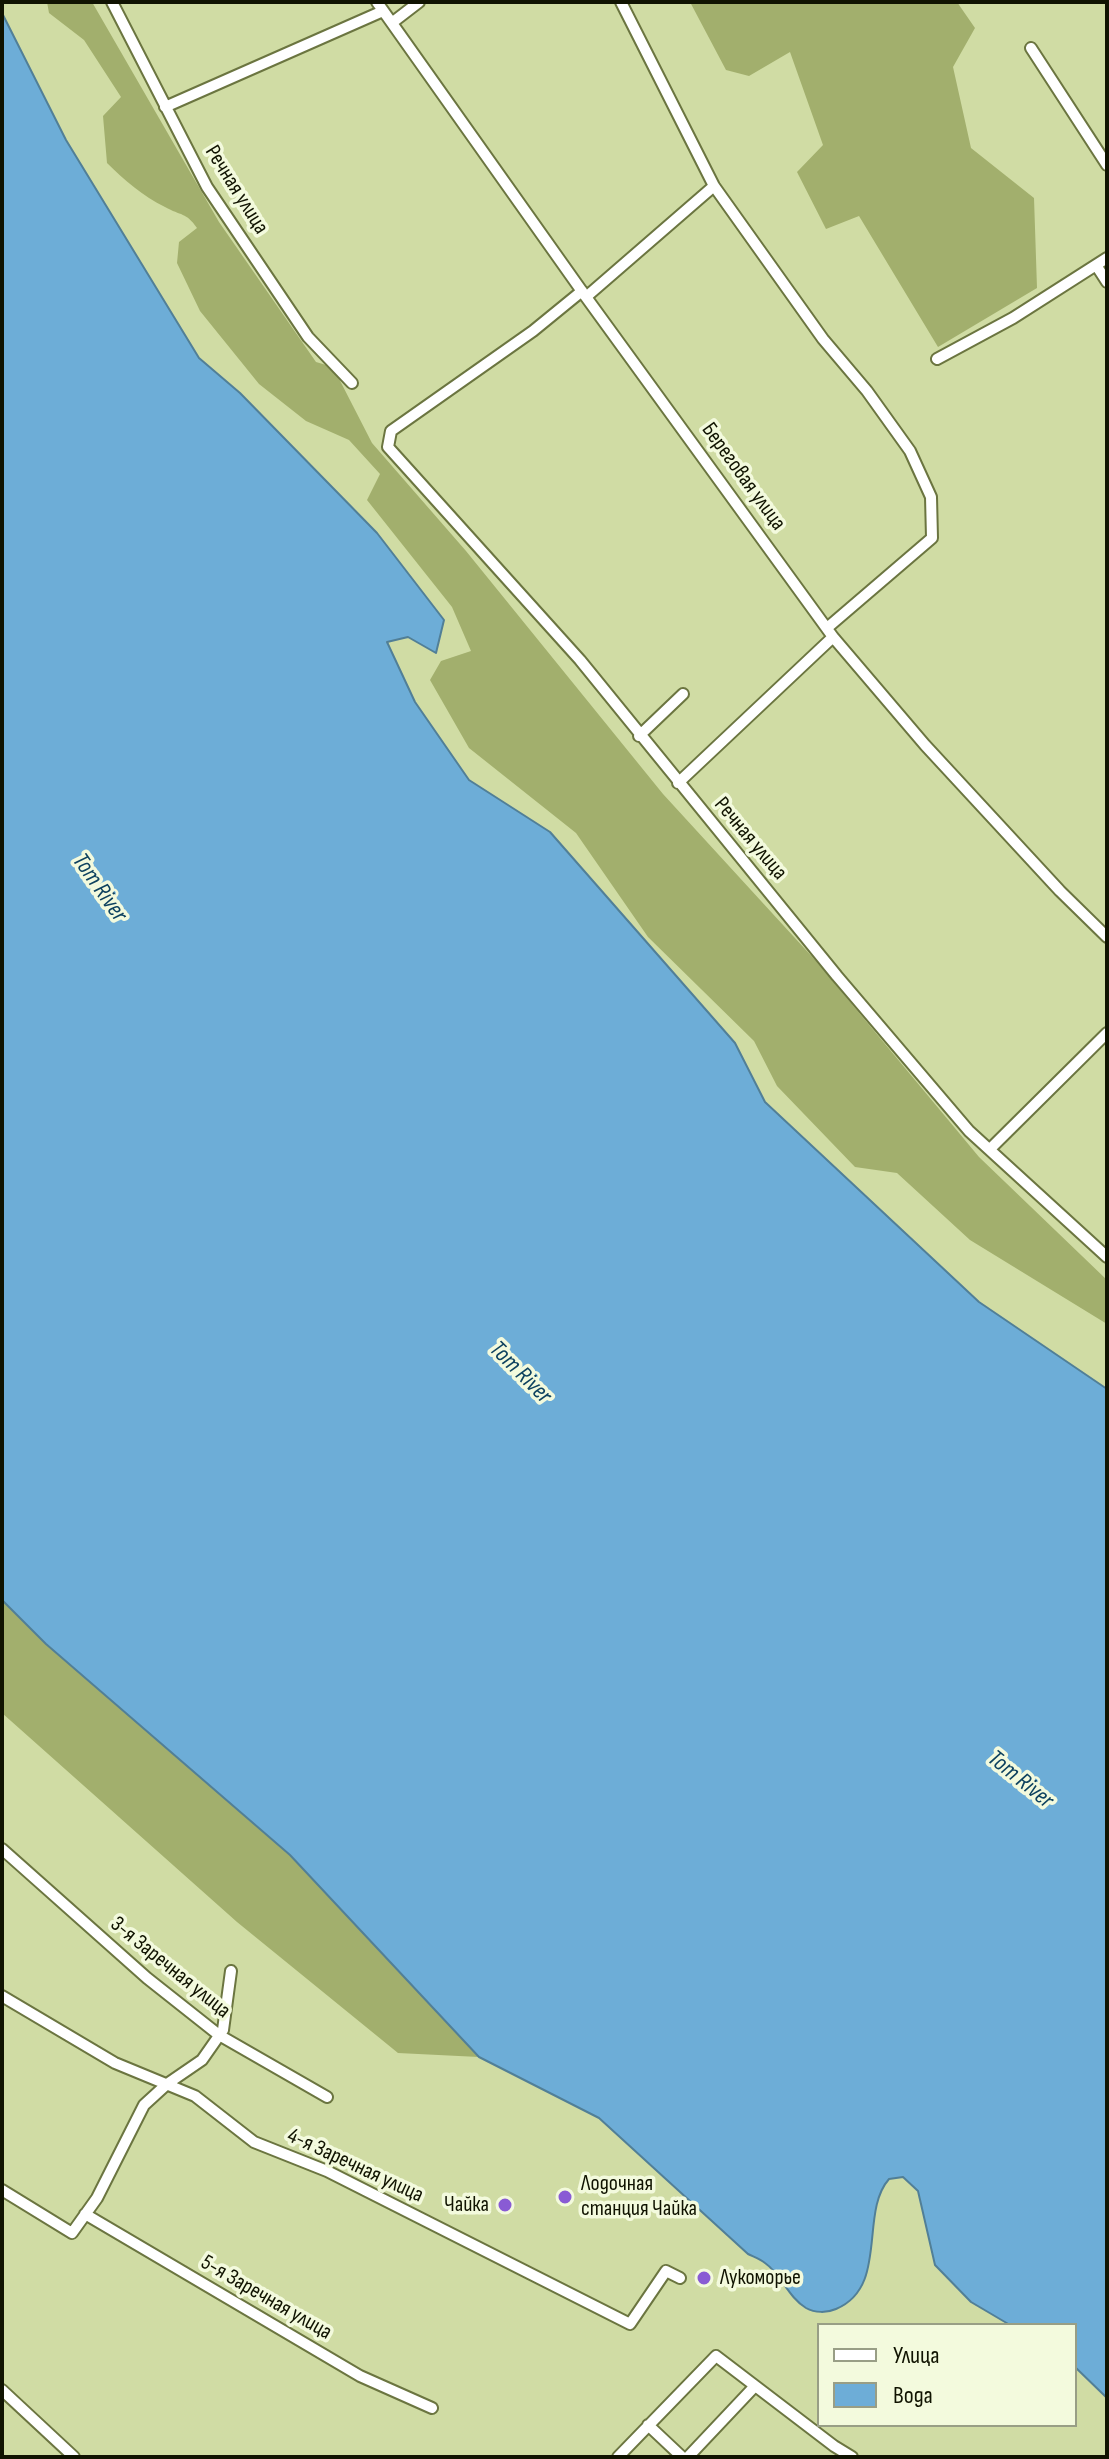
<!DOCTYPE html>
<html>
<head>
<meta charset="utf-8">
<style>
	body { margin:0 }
	#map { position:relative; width:1109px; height:2459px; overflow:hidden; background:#d0dca4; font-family:"Sofia Sans Condensed",sans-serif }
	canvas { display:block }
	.frame { position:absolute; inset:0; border:4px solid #101301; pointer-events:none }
	.legend { position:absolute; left:817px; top:2323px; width:260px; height:104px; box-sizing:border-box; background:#f3fadd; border:2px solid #989e85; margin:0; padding:10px 14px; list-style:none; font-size:24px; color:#101301 }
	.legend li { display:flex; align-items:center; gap:16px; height:40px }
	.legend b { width:40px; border:2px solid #989e85 }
</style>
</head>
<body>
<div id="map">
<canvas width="1109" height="2459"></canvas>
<div class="frame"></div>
<ul class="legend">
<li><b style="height:10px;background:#fff"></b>Улица</li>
<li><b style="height:22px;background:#6dadd7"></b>Вода</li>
</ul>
</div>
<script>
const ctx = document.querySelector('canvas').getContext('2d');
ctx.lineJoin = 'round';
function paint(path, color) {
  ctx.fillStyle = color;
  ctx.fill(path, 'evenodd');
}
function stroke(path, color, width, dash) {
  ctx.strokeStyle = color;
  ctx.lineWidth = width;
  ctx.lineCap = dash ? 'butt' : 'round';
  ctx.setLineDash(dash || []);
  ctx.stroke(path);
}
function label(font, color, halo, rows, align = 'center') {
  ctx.font = font + ' "Sofia Sans Condensed",sans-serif';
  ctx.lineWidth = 7;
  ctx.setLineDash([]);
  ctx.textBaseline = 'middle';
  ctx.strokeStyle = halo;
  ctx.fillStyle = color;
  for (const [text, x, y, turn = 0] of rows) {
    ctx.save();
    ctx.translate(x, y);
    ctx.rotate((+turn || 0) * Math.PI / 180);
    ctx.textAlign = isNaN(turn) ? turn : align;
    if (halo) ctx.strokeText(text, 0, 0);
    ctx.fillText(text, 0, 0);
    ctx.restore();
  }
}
paint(new Path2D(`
	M47,2h45l127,220 97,140 17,5 39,76 94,108 197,243 153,167 163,196 128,123v44l-137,-84 -73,-67 -42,-6 -78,-81 -23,-45 -106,-104 -72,-104 -107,-85 -39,-68 11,-19 30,-10 -19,-44 -85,-107 13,-26 -31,-34 -43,-19 -47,-37 -59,-73 -23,-48 2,-21 18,-14c-11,-16 -16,-12 -32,-21 -22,-11 -41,-27 -58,-44l-4,-47 18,-19 -37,-57 -35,-27z
	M690,2h267l18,26 -22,39 18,81 63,50 3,90 -99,59 -79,-131 -33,13 -29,-57 26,-27 -33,-93 -41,24 -23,-6z
	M2,1600l44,44 244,211 189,202 -81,-4 -161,-131 -235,-209z`), '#a2af6d');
const water = new Path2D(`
	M2,13l64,127 133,218 41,35 137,140 67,87 -8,33 -28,-16 -21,5 28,60 54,78 81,52 185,211 30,59 214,200 128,87v1009l-32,-31v-42h-65l-39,-23 -36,-37 -17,-74 -15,-14 -14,2c-30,34 0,108 -53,130 -9,4 -21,4 -30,-1 -18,-11 -25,-34 -41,-45 -5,-4 -11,-6 -17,-9l-149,-136 -120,-61 -189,-202 -244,-211 -44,-44z`);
paint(water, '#6dadd7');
stroke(water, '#517f97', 2);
const street = new Path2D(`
	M112,2l95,185 101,150 44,46
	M377,2l209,295 247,340 92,108 135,146 47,46
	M621,2l93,184 109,153 44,52 43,60 21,46 1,41 -105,90
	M393,22l26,-20
	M1031,48l76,117
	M165,107l218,-96
	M1096,265l11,17
	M582,291l-49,40 -142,100 -3,16 192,213 257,316 132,155 138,126
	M586,297l128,-111
	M937,359l76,-41 94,-60
	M639,736l44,-42
	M678,783l155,-146
	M990,1149l117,-116
	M2,1849l145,129 72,57 108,62
	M2,1996l113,67 80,33 59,46 73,29 303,153 36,-53 14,7
	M2,2190l70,43 25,-35 47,-93 23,-21 35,-24 21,-30 8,-59
	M85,2214l275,162 72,32
	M2,2390l72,67
	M648,2425l34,32
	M618,2457l98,-101 118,90 18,11
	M688,2457l67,-71`);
stroke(street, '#6b7540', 14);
stroke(street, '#fff', 10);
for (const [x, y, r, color] of [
	[565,2197,8,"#895bd4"],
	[505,2205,8,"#895bd4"],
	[704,2278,8,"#895bd4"]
]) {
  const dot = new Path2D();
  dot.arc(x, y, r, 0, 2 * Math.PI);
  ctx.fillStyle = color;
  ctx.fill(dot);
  stroke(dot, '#f3fadd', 3);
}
label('22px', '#101301', '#f3fadd', [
	["Речная улица",236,190,58],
	["Береговая улица",743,477,54],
	["Речная улица",750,839,50],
	["3-я Заречная улица",170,1968,39],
	["4-я Заречная улица",355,2166,25],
	["5-я Заречная улица",266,2298,30]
]);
label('22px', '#101301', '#f3fadd', [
	["Лодочная",581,2184],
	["станция Чайка",581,2209],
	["Чайка",489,2205,"right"],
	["Лукоморье",720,2278]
], 'left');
label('italic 24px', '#0e425f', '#f3fadd', [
	["Tom River",99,888,55],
	["Tom River",520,1373,45],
	["Tom River",1020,1780,39]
]);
</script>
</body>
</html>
